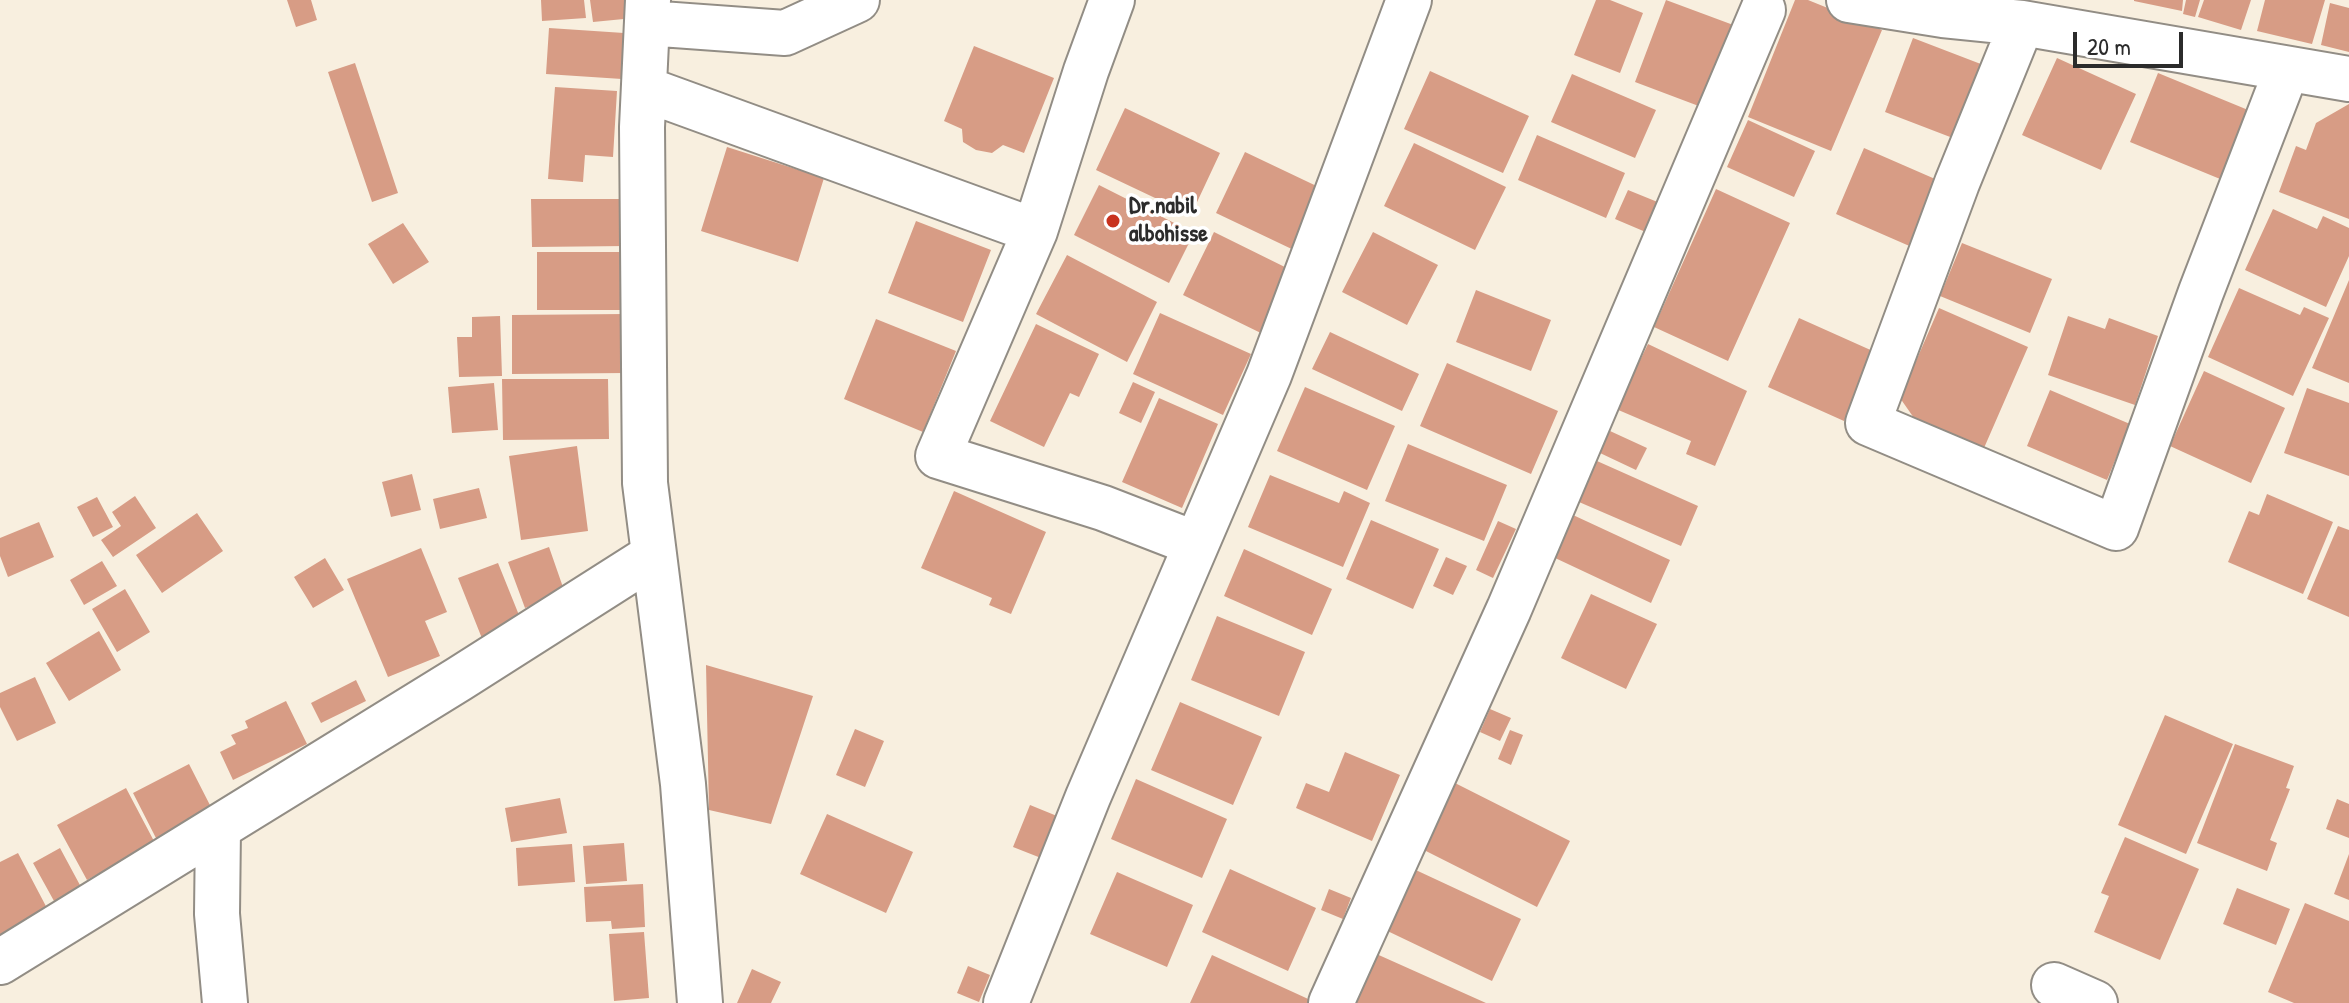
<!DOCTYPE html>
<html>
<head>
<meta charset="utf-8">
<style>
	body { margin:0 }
	#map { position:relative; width:2349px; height:1003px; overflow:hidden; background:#f8efdf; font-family:"Patrick Hand",sans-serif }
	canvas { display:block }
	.scale { position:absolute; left:2073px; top:32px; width:110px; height:36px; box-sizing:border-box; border:4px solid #2b2b2b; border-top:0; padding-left:10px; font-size:24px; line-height:28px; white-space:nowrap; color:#2b2b2b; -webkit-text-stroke:6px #fff; paint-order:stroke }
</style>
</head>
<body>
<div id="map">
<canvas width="2349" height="1003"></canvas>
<div class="scale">20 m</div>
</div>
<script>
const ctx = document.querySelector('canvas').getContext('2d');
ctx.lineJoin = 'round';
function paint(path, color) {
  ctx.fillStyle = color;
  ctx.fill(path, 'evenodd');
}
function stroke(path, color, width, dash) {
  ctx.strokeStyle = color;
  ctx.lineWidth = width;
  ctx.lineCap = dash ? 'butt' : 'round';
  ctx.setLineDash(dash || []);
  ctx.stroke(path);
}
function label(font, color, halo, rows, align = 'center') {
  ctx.font = font + ' "Patrick Hand",sans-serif';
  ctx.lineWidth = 7;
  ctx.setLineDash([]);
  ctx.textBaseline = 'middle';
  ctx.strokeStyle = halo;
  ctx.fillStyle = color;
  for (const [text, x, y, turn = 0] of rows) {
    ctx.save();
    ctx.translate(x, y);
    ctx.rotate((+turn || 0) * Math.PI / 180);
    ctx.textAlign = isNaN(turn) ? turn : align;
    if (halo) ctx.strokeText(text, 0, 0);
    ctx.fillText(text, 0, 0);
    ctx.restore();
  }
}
paint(new Path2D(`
	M287,0h24l6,20 -21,7z
	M541,0h43l2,18 -44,3z
	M590,0h42l2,18 -41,4z
	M1596,0h14l33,13 -23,60 -46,-18z
	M1666,0l70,26 -32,82 -69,-26z
	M1795,0h13l74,30 -51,121 -83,-34z
	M2134,0h49l-1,11 -48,-10z
	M2186,0h14l-5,17 -12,-3z
	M2204,0h47l-10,30 -43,-13z
	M2265,0h60l-13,44 -55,-13z
	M2330,3l19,5v44l-28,-7z
	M549,28l75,5 -2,46 -76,-5z
	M1913,38l73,28 -28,74 -73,-28z
	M974,46l80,32 -30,75 -21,-8 -11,8 -16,-3 -13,-8 -1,-13 -18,-8z
	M2057,58l79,36 -35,76 -79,-35z
	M355,63l43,130 -26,9 -44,-130z
	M1430,71l99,45 -26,57 -99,-44z
	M2158,73l95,39 -28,69 -95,-39z
	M1572,74l84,36 -21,48 -84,-36z
	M555,87l62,4 -4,66 -28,-2 -2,27 -35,-3z
	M2349,104v115l-70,-27 17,-46 10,4 10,-27z
	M1125,108l95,45 -29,62 -95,-45z
	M1748,120l67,31 -21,46 -67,-30z
	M1537,135l88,38 -19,45 -88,-38z
	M1414,143l92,44 -31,63 -91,-44z
	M727,147l97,31 -26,84 -97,-31z
	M1864,148l78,34 -28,66 -78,-34z
	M1245,152l82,39 -29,61 -82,-39z
	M1099,185l95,48 -25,50 -95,-48z
	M1716,189l74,34 -62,138 -74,-34z
	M1628,190l32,13 -12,30 -33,-14z
	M531,199h96v47l-95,1z
	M2273,209l44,20 6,-13 26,12v28l-23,51 -81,-37z
	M916,221l75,29 -28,72 -75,-29z
	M403,223l26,39 -36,22 -25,-40z
	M1214,232l85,42 -30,63 -86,-42z
	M1373,232l65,33 -31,60 -65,-33z
	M1962,243l90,36 -22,54 -90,-37z
	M537,252h83v58h-83z
	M1067,255l90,47 -30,60 -91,-48z
	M2349,280v103l-37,-15z
	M2239,288l61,27 4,-8 25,11 -36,78 -85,-39z
	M1476,290l75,30 -20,51 -75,-29z
	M1939,308l89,39 -44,101 -70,-30 -14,-20z
	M1160,313l91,41 -28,61 -90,-41z
	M625,314l1,59 -114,1v-59z
	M500,316l2,60 -43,1 -2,-40h15v-20z
	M2068,316l37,13 4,-11 49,18 -23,69 -87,-30z
	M1799,318l76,34 -31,69 -76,-34z
	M876,319l80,32 -33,81 -79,-33z
	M1036,324l63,30 -20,43 -9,-4 -26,54 -54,-26z
	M1330,332l89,42 -17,37 -90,-42z
	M1648,344l99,47 -32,75 -29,-12 5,-13 -75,-32z
	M1447,363l111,48 -27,63 -111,-48z
	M2204,371l81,37 -34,75 -81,-37z
	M502,379h106l1,60 -106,1z
	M1133,382l22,10 -14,31 -22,-10z
	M494,383l4,47 -46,3 -4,-46z
	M1305,387l90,39 -28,64 -90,-39z
	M2307,388l42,15v73l-65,-23z
	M2050,390l80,34 -23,56 -80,-34z
	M1159,398l59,26 -36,84 -60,-26z
	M1610,431l37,17 -11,22 -36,-17z
	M1408,444l99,41 -23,56 -99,-40z
	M577,446l11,85 -67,9 -12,-84z
	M1597,461l101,45 -17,40 -102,-44z
	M412,474l9,36 -30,7 -9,-35z
	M1270,475l69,28 5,-12 26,12 -27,64 -95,-40z
	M479,488l8,30 -47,11 -7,-30z
	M954,491l92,41 -35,82 -22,-9 3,-7 -71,-30z
	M2267,494l66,28 -30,72 -75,-32 21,-51 10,4z
	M135,496l21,32 -43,29 -12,-17 20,-14 -9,-14z
	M97,497l16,30 -20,10 -16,-30z
	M197,513l26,38 -61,42 -26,-38z
	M1573,515l97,45 -19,43 -98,-46z
	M1371,520l68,29 -26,60 -67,-30z
	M1498,521l18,8 -23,49 -17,-8z
	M39,522l15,35 -46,20 -8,-21v-18z
	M2338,526l11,4v87l-42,-18z
	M549,547l16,46 -40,15 -17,-46z
	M421,548l26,64 -22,9 15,35 -52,21 -41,-98z
	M1244,549l88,40 -20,46 -88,-39z
	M1446,557l21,9 -14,29 -20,-9z
	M325,558l19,32 -31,18 -19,-31z
	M102,561l15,25 -33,19 -14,-25z
	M498,563l27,67 -40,16 -27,-68z
	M125,589l25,43 -33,20 -25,-43z
	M1591,594l66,30 -31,65 -65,-31z
	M1217,616l88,36 -26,64 -88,-36z
	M99,631l22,39 -52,31 -23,-38z
	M706,665l107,31 -42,128 -62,-14z
	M35,677l21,46 -39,18 -17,-34v-14z
	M356,680l10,21 -45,22 -10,-20z
	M286,701l21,43 -74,36 -13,-28 16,-8 -5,-9 17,-7 -3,-7z
	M1180,702l82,35 -29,68 -82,-35z
	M1490,709l21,9 -11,23 -20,-9z
	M2165,715l68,29 -47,110 -68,-29z
	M855,729l29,12 -19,46 -29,-12z
	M1510,730l13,5 -12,30 -13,-6z
	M2235,744l59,22 -8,22 4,1 -20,51 7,3 -10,28 -70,-28z
	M1345,752l55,23 -28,66 -76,-33 10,-25 23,9z
	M189,764l25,49 -56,29 -25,-49z
	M1136,779l91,40 -25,59 -91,-39z
	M1451,781l119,60 -33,66 -119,-60z
	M126,788l29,55 -68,37 -30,-55z
	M560,798l7,35 -56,9 -6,-34z
	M2337,799l12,5v34l-23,-9z
	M1030,805l27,11 -16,42 -28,-11z
	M827,814l86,38 -27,61 -86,-39z
	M2125,837l74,32 -39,91 -66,-28 15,-36 -8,-3z
	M624,843l3,38 -41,3 -3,-38z
	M572,844l3,38 -57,4 -2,-38z
	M60,848l21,39 -27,14 -21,-38z
	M18,853l31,59 -49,27v-77z
	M2349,854v46l-15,-6z
	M1405,865l116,54 -29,62 -115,-55z
	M1230,869l86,39 -28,63 -86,-39z
	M1117,872l76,33 -26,62 -77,-33z
	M643,884l2,43 -33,2 -1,-8 -25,1 -2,-35z
	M2237,888l53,21 -14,36 -53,-21z
	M1329,889l22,9 -8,21 -22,-9z
	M2305,903l44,18v82h-55l-26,-11z
	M644,932l5,66 -35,3 -5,-67z
	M1372,952l114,51h-137z
	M1212,955l105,48h-127z
	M968,966l22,9 -11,27 -22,-9z
	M752,969l29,13 -10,21h-34z`), '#d79c85');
const minor = new Path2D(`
	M648,0l-6,127 3,356 38,301 17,219
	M1112,0l-26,71 -51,160 -97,225 165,52 93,36
	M1849,0l94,15 79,8 327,56
	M647,23l138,10 72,-33
	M2022,23l-65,160 -89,240 248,105 85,-236 86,-223
	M645,89l390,142
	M218,829l-1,85 8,89
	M0,962l459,-283 195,-124
	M2054,985l41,18
	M1006,1003l82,-206 181,-422 140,-375
	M1331,1003l178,-394 254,-599`);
stroke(minor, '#928d85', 48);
stroke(minor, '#fff', 44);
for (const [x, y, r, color] of [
	[1113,221,8,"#c8321e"]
]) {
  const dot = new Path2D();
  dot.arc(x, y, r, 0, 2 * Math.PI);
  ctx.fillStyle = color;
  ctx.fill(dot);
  stroke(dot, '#fff', 3);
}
label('bold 24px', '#2b2b2b', '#fff', [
	["Dr.nabil",1129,207],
	["albohisse",1129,235]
], 'left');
</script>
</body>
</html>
